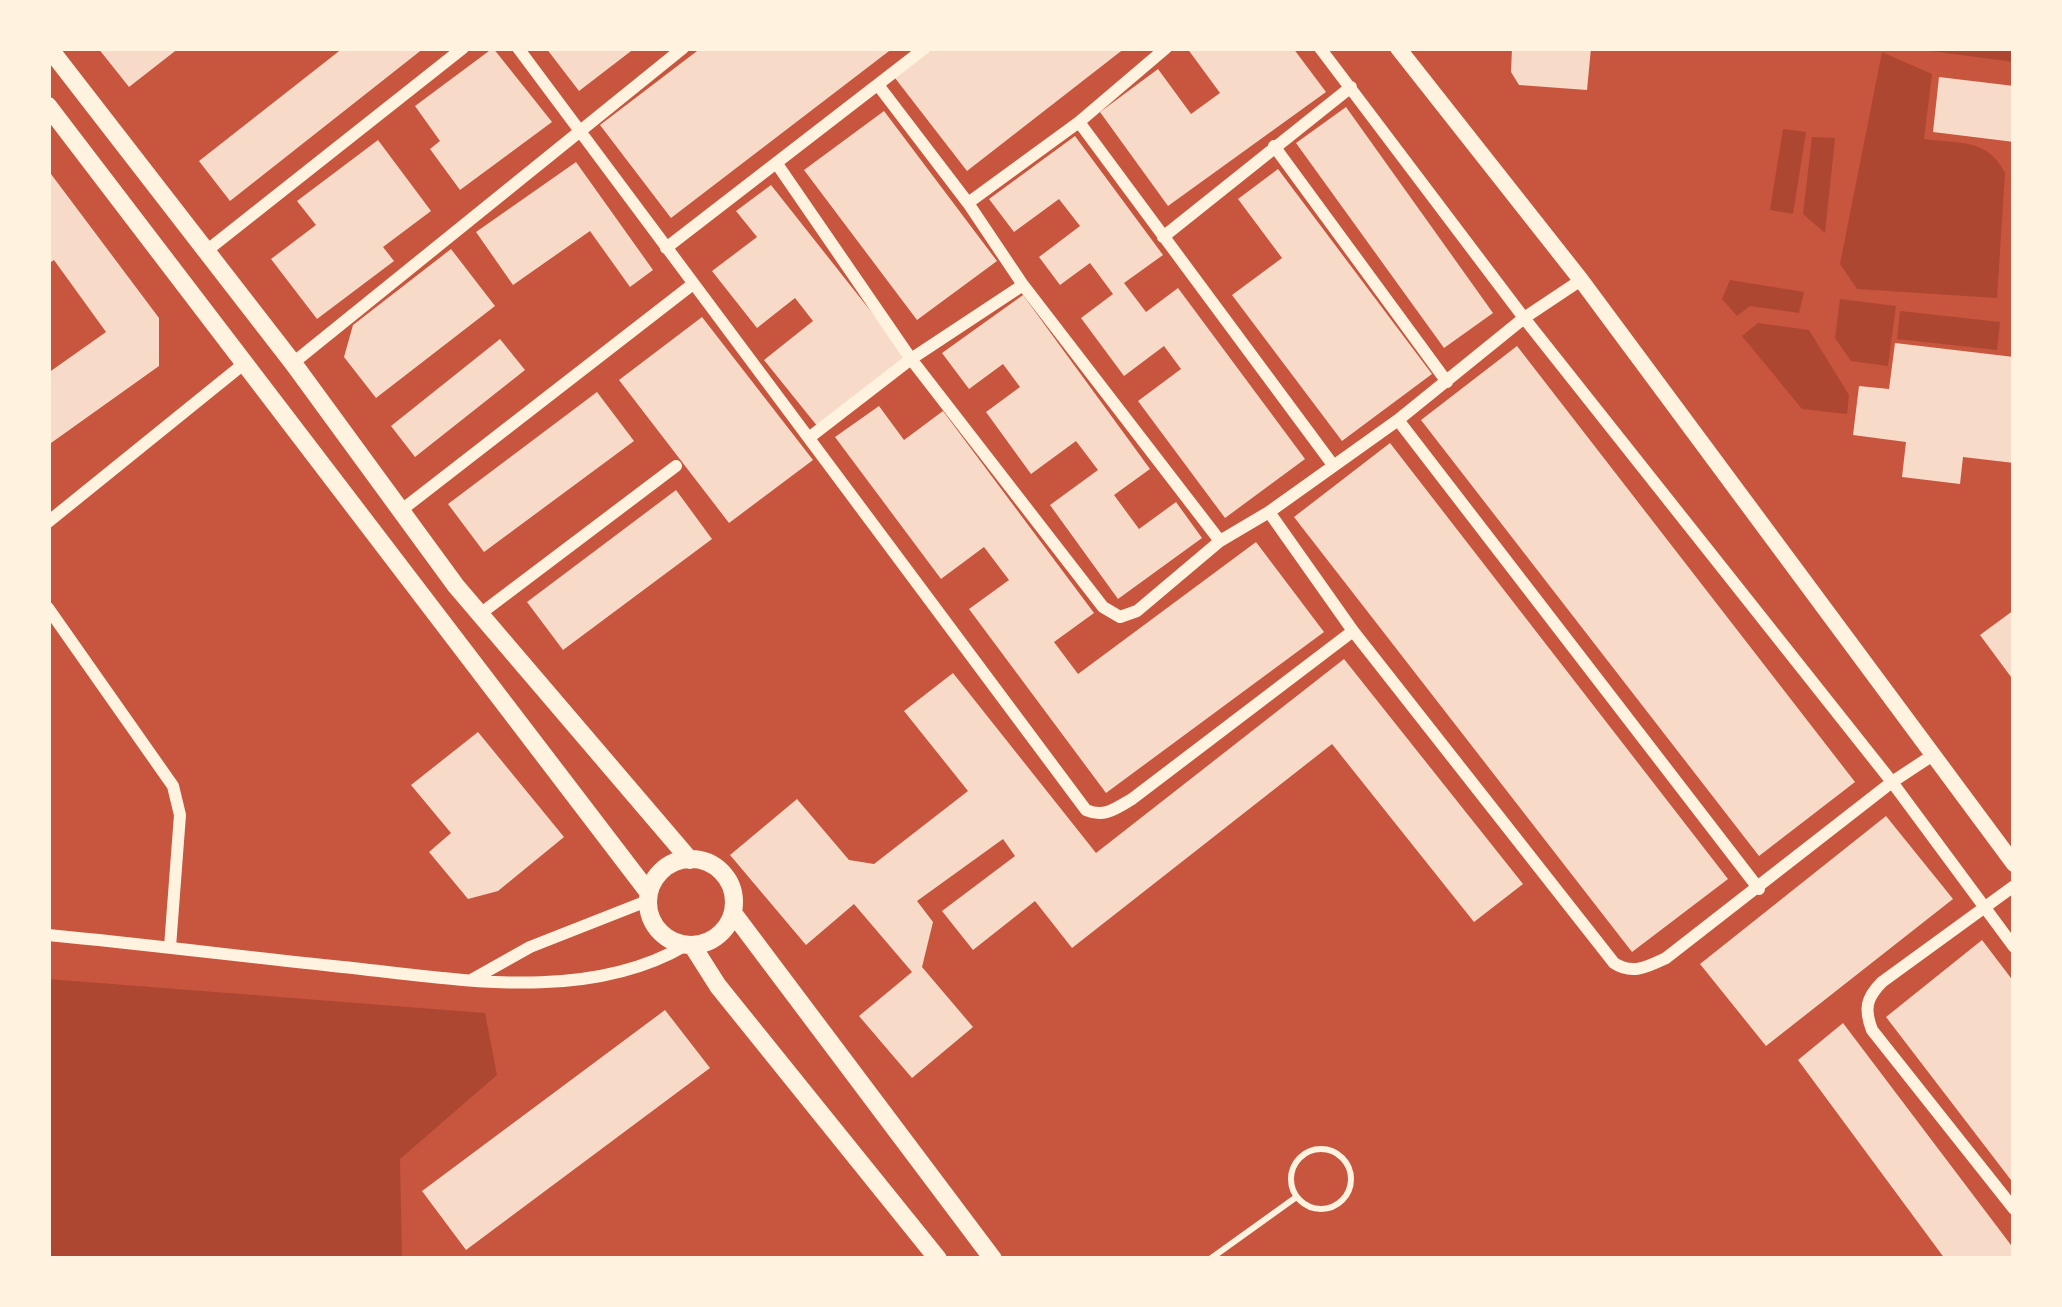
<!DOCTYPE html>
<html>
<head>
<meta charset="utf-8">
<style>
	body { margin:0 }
	#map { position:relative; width:2062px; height:1307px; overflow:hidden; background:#c8553d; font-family:Karla,sans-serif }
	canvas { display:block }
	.frame { position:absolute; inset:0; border:51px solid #fff3e0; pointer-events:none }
</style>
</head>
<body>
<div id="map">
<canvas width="2062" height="1307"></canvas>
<div class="frame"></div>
</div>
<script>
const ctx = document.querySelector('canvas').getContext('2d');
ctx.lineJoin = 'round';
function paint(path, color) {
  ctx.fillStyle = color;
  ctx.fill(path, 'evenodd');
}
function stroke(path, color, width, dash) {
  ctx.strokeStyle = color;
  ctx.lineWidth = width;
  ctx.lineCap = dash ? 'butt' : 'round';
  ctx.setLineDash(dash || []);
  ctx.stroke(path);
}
paint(new Path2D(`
	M1908,48h106v14z
	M1882,52l50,22 -8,65c35,5 64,-1 81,34l-8,125 -140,-9 -17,-25z
	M1783,129l23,3 -13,82 -23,-4z
	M1812,137l23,1 -10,95 -22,-19z
	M1730,280l74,12 -5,21 -49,-7 -13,10 -15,-17z
	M1840,299l56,7 -8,60 -37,-5 -16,-23z
	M1900,311l100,11 -3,28 -100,-11z
	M1758,323l51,7 40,65 -2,19 -45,-5 -60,-73z
	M48,979l437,34 12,62 -97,84 2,100h-354z`), '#ae4732');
paint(new Path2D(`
	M98,48h81l-50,39z
	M343,48h81l-194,153 -31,-40z
	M493,48l59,74 -92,68 -30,-41 10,-8 -25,-35z
	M546,48h89l-56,43z
	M701,48h192l-222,170 -71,-93z
	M934,48h191l-158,123 -72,-93z
	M1187,48h106l33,44 -158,114 -68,-94 58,-43 33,45 29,-21z
	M1512,48h79l-4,42 -68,-5 -8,-13z
	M1939,77l75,9v56l-81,-10z
	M1346,107l147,206 -49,35 -148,-205z
	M884,111l113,150 -80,59 -113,-150z
	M1075,136l88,119 -39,28 22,29 32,-24 127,171 -80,59 -87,-117 43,-32 -17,-23 -40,30 -43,-58 32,-24 -23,-31 -30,22 -21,-28 41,-31 -21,-27 -45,33 -25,-33z
	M378,140l53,71 -48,36 11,14 -77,58 -46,-60 45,-34 -19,-24z
	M576,162l77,108 -23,17 -40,-56 -77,54 -37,-53z
	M1278,169l154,205 -90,67 -110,-146 50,-37 -44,-59z
	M48,170l111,148v48l-108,77 -3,-70 58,-41 -52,-72 -6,4z
	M771,185l136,172 -89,70 -54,-67 49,-39 -18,-23 -38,30 -45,-57 45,-34 -21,-26z
	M451,249l44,57 -119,92 -32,-41 9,-32z
	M1023,295l127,174 -36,26 25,34 37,-27 26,36 -84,61 -68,-94 48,-35 -22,-29 -45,33 -45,-62 34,-25 -17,-23 -34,25 -27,-36z
	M702,317l111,143 -84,63 -110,-143z
	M500,339l25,31 -110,87 -24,-31z
	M1895,343l119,14v106l-51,-6 -3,27 -58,-7 4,-35 -53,-7 6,-49 30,3z
	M1517,346l338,436 -96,74 -338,-436z
	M597,392l37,49 -150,111 -36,-48z
	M879,406l25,34 39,-29 151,202 -40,29 24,32 178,-132 68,90 -218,161 -137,-184 40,-29 -25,-33 -43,32 -106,-142z
	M1390,443l338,436 -96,73 -338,-435z
	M676,490l36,49 -149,111 -36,-48z
	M2014,610v71l-34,-46z
	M1344,659l179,225 -49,38 -142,-178 -260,204 -37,-47 -62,49 -31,-39 73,-55 -12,-17 -86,62 16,21 -11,45 51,60 -61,51 -53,-62 53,-44 -58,-68 -48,41 -76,-90 67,-56 52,61 25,4 94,-73 -64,-80 49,-38 143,180z
	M478,732l86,105 -66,54 -30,8 -39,-47 22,-19 -40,-48z
	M1886,816l67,83 -187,147 -66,-82z
	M1982,940l32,42v202l-128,-167z
	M665,1010l45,58 -244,182 -44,-59z
	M1843,1023l171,226v10h-69l-147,-199z`), '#f7dbc8');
stroke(new Path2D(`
	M1291 1179a30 30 0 1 1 60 0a30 30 0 1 1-60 0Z
	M1210,1259l85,-61`), '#fff3e0', 6);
stroke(new Path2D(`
	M518,48l568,762c18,8 29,-1 46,-11l221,-168
	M1320,48l204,270 368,464 122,165
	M878,85l90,118 55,82 197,256
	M1079,122l254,343
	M1274,146l173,236
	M777,164l134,195 192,248 17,10 17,-6 83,-70 49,-29 129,-92 126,-102 57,-38
	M968,203l111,-81 87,-74
	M1163,237l188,-150
	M666,248l259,-200
	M205,252l258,-204
	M293,363l390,-315
	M1398,420l361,469
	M810,437l101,-78 112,-74
	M399,512l294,-228
	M1269,512l84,119 261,332c18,12 33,4 52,-5l226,-176 41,-27
	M48,522l198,-160
	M48,608l125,178 7,29 -10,132
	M480,614l196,-148
	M2014,886l-132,96c-16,16 -18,27 -10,48l142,179
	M48,935c95,9 190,21 285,31 113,11 250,40 353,-21
	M473,979l57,-32 117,-46`), '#fff3e0', 12);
stroke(new Path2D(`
	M1398,48l183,232 433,584`), '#fff3e0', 16);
stroke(new Path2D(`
	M49,48l244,315 163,223 234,274
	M48,106l601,787
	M648 902a43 43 0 1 1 86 0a43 43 0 1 1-86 0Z
	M733,913l260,346
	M692,945l26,41 220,273`), '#fff3e0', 18);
</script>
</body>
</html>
